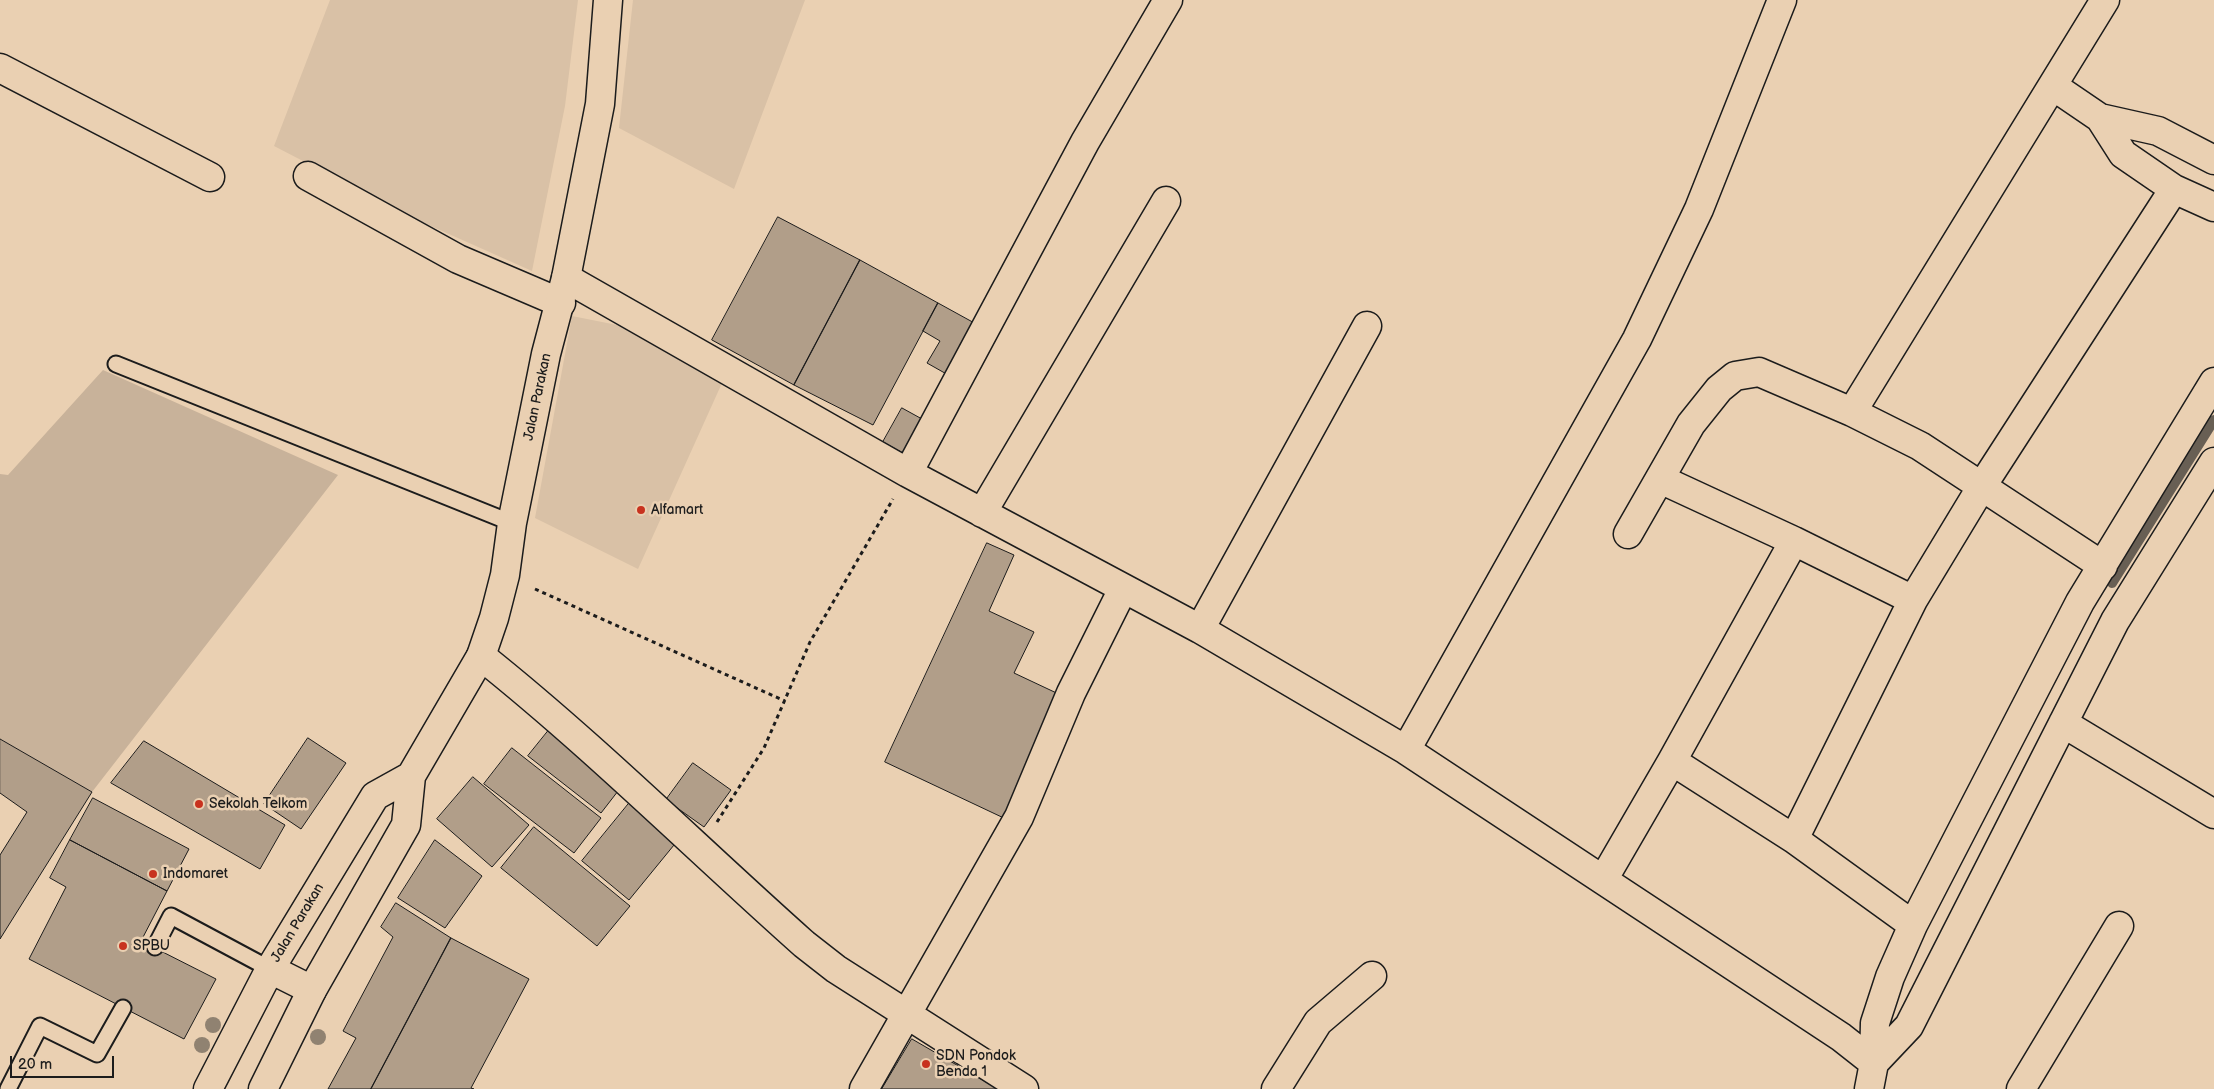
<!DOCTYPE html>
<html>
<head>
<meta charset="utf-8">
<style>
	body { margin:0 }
	#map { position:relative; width:2214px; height:1089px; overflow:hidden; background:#ead0b2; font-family:"Balsamiq Sans",sans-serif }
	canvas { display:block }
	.scale { position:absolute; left:10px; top:1056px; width:104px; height:22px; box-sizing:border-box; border:2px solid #1c1c1c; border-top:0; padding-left:6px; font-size:15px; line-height:18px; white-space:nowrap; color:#1c1c1c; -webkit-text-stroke:4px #ead0b2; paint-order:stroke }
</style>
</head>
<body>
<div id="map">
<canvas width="2214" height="1089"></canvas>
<div class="scale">20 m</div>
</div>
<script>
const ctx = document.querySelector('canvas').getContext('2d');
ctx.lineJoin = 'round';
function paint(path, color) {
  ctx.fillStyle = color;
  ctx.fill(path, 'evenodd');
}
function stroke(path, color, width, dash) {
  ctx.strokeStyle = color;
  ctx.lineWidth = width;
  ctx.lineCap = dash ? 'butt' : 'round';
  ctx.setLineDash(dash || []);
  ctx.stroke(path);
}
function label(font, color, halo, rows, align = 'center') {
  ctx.font = font + ' "Balsamiq Sans",sans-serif';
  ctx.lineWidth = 5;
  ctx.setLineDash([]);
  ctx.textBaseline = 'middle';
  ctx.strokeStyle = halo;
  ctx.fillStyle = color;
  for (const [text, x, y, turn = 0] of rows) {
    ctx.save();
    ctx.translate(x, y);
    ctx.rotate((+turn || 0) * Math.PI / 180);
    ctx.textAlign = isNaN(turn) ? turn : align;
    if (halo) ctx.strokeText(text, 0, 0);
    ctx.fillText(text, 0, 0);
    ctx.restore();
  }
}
paint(new Path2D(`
	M330,0h248l-13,106 -33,165 -119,-53 -139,-72z
	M633,0h172l-71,189 -115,-61z
	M572,316l50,10 100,57 -84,186 -103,-51z`), '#d9c1a6');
paint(new Path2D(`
	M103,370l235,105 -246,317 -92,-53v-265l8,1z`), '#c8b29a');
stroke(new Path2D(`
	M2112,583l102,-163`), '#685f54', 10);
const building = new Path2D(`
	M778,217l82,43 -66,125 -82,-45z
	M860,260l78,43 -65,122 -79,-40z
	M938,303l40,22 -28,51 -23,-13 13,-22 -17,-10z
	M902,408l20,11 -19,34 -20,-11z
	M987,543l27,12 -25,56 45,21 -20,41 51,24 -57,123 -123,-58z
	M553,725l72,57 -24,31 -73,-57z
	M308,738l38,25 -45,66 -37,-25z
	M0,739l92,53 -92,147v-84l27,-43 -27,-19z
	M144,741l141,84 -25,44 -149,-86z
	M512,748l89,70 -27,35 -90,-69z
	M693,763l38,27 -27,37 -38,-27z
	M473,777l56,48 -37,42 -55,-48z
	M635,796l48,38 -54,66 -47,-39z
	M93,798l96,51 -22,42 -97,-51z
	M534,827l96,79 -33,40 -96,-78z
	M70,840l97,51 -26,50 75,38 -32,60 -155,-80 37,-72 -16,-9z
	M435,840l47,36 -37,52 -47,-30z
	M396,903l55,35 -80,151h-43l28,-51 -13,-7 50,-94 -12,-10z
	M451,938l78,41 -58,109 3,1h-103z
	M912,1039l86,50h-116z`);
paint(building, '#b19e89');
stroke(building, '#1c1c1c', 1);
const service = new Path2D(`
	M116,364l396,159
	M155,947l16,-31 99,53
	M8,1089l32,-63 57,28 26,-46`);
const minor = new Path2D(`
	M0,68l210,109
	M2053,86l47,32 58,13 56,29
	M2100,118l23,36 51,35 40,18
	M308,176l150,83 103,44
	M566,278l342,195 292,156 206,121 435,287 33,26
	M1852,412l253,-412
	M908,473l177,-331 83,-142
	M1660,479l134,62 119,59
	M982,513l184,-312
	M1628,534l63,-110 28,-35 16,-13 24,-4 93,40 68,34 183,120
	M1200,629l167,-303
	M481,656c113,90 215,192 323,288l32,25 188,120
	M2063,723l151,91
	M1406,750l231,-411 62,-130 83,-209
	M1672,761l122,78 119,86
	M1794,839l119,-239 69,-114 192,-297
	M1603,880l69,-119 122,-220
	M270,969l42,21
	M1874,1063l35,-37 206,-405 99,-159
	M864,1089l155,-272 52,-124 52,-104
	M1276,1089l42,-67 54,-46
	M1869,1089l5,-26 1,-40 15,-46 23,-52 167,-323 134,-220
	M2021,1089l98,-163`);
const tertiary = new Path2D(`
	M208,1089l62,-120 105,-173 36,-20
	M263,1089l49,-99 94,-165 5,-49 70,-120 13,-38 11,-43 7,-52 34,-169 20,-76 34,-174 8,-104`);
stroke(service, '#1c1c1c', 19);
stroke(minor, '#1c1c1c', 31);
stroke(tertiary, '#1c1c1c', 31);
stroke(new Path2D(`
	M535,589l250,112
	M717,822l47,-74 46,-106 83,-143`), '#1c1c1c', 3, [4, 4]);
stroke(service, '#ead0b2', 15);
stroke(minor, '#ead0b2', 28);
stroke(tertiary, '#ead0b2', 28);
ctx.fillStyle = '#908271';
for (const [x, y] of [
	[213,1025],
	[318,1037],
	[202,1045]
]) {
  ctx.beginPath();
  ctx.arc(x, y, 8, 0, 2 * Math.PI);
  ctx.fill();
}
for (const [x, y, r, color] of [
	[641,510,5,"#c8321e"],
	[199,804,5,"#c8321e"],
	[153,874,5,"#c8321e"],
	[123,946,5,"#c8321e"],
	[926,1064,5,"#c8321e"]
]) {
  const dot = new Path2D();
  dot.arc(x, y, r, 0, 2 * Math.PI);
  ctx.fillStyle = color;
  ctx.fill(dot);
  stroke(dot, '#ead0b2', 2);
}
label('14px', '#1c1c1c', '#ead0b2', [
	["Jalan Parakan",538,397,-78],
	["Jalan Parakan",298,923,-59]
]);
label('14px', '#1c1c1c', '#ead0b2', [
	["Alfamart",651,510],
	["Sekolah Telkom",209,804],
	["Indomaret",163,874],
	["SPBU",133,946],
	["SDN Pondok",936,1056],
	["Benda 1",936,1072]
], 'left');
</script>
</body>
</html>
